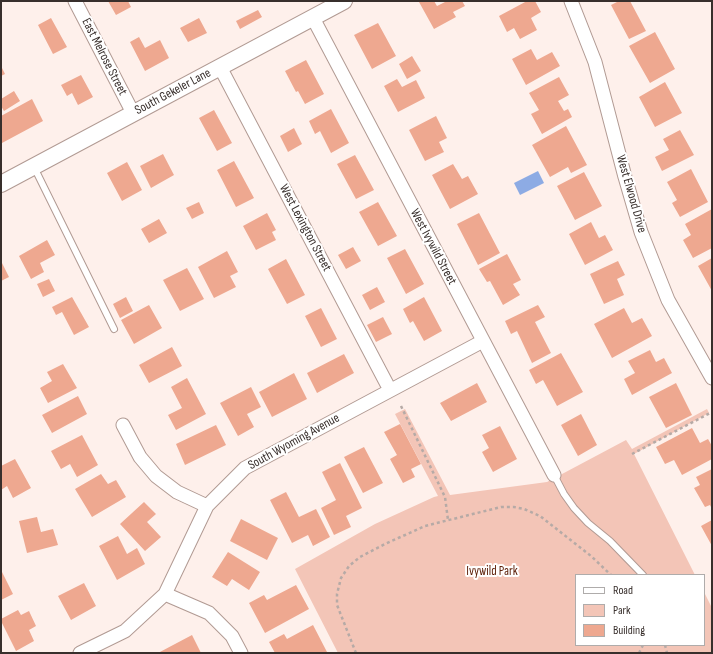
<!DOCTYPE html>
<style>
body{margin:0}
#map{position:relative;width:713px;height:654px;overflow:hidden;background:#fef0eb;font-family:"Sofia Sans Condensed",sans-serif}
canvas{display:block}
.frame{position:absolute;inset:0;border:2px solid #382f2c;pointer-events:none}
.legend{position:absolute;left:575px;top:574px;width:130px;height:72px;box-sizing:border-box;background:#fff;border:1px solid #afacab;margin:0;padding:5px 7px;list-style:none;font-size:12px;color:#382f2c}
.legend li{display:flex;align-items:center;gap:8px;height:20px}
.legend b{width:20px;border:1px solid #afacab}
</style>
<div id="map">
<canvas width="713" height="654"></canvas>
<div class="frame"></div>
<ul class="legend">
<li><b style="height:5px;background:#fff"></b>Road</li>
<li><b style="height:11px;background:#f3c5b7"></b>Park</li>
<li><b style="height:11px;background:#eea890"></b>Building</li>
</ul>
</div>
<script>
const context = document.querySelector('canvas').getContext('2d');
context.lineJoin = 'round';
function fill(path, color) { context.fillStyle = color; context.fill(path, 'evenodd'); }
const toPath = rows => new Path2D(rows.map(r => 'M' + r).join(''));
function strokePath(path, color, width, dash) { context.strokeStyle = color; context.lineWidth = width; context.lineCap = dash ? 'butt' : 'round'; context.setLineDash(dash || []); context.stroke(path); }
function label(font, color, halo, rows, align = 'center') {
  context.font = font + ' "Sofia Sans Condensed",sans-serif'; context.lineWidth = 4; context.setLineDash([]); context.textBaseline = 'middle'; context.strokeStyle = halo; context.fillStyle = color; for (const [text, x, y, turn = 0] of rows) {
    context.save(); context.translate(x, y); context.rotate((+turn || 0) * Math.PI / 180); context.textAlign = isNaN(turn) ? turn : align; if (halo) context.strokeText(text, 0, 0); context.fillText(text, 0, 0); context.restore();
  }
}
fill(toPath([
 [405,409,450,495,547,482,626,440,632,449,707,409,709,413,634,454,695,575,576,575,576,645,704,645,704,592,712,608,712,653,338,653,295,569,375,524,434,497,438,496,395,414]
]), '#f3c5b7');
fill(toPath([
 [538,171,544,183,520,195,514,183]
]), '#8dabe4');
fill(toPath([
 [108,1,128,1,131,7,116,15],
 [421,1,434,1,437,6,447,1,462,1,465,6,453,12,456,17,434,29,419,2],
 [527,1,535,1,541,12,531,18,537,30,520,39,514,28,507,32,499,16],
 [619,1,630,1,646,31,629,39,611,5],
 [258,10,262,17,240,29,236,21],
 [51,18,67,47,53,54,38,25],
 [199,18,207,33,188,42,180,28],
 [378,23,396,56,372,69,354,35],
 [655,32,675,69,650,83,629,46],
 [139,37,145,48,160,40,169,58,145,71,130,42],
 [531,49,537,60,552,52,560,66,526,85,512,59],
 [412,56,421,71,407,79,399,64],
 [306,60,324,94,305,104,298,91,296,92,285,71],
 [1,66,5,74,1,76],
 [81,75,93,97,78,105,72,93,67,96,61,85],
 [559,77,569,95,558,101,564,111,568,109,572,117,542,134,531,114,539,110,529,93],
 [397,79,402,87,416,80,425,98,398,112,384,86],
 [665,82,682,113,655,127,639,97],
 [14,91,20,101,4,111,1,106,1,99],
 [32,99,43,121,2,143,1,140,1,116],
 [331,109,349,143,331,153,320,131,315,134,309,121],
 [214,110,232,143,217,151,199,118],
 [436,116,447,138,439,142,444,152,425,161,409,130],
 [566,126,587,165,571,173,568,167,550,177,532,145],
 [294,128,302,144,288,152,280,136],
 [680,130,694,155,662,171,655,157,669,150,663,139],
 [163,154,174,175,151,188,140,166],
 [355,155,374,190,356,199,337,164],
 [234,161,254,198,236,207,217,170],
 [127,162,142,190,122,201,107,173],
 [453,164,462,179,468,176,478,194,450,209,432,175],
 [691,169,708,202,680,217,672,203,677,200,667,182],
 [584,172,602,206,575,220,557,186],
 [199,202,204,213,192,219,186,208],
 [378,202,397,236,378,246,359,212],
 [712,209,712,248,693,258,683,240,691,235,685,224],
 [267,213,276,230,272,232,276,240,256,250,243,226],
 [479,213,500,253,478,265,457,224],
 [159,219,167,233,149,243,141,229],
 [591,222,599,238,605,235,613,250,585,265,569,234],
 [47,240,55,255,40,263,44,272,31,279,19,256],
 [353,247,361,261,346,269,338,255],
 [405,249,424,284,406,294,387,258],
 [227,251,238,272,230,276,236,287,214,298,198,267],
 [507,254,521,280,513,284,520,295,503,305,490,281,487,282,479,269],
 [712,258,712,291,698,266],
 [286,259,305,295,287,304,268,269],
 [1,261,9,277,1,281],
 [618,261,625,275,617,279,624,295,604,304,590,274],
 [187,268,204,299,180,311,163,280],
 [49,279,55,291,43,297,37,284],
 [377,287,385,302,370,310,362,295],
 [72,297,89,327,74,335,62,312,56,315,52,307],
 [126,297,133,311,120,318,113,304],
 [424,297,442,331,424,341,413,321,410,323,403,309],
 [149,305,162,328,134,344,121,320],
 [538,305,545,317,535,322,551,353,532,363,517,331,511,334,505,321],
 [321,308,337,339,321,347,305,316],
 [624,308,632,323,642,318,652,336,612,358,594,324],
 [383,317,392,334,376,342,367,325],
 [172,347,182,366,149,383,139,365],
 [650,350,656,362,664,358,672,373,632,395,624,379,635,373,628,361],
 [561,353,583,392,557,406,543,380,536,384,529,370],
 [344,354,354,373,317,393,307,373],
 [63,364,77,388,48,403,40,388,52,381,47,372],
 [294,373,307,399,272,417,259,392],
 [187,378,206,414,176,430,168,415,182,408,171,387],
 [477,383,487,402,451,421,440,403],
 [676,383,692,415,666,428,649,397],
 [251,387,261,407,247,414,254,427,238,436,220,403],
 [78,396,87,414,52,433,42,415],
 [581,414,597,445,578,456,561,425],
 [400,424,421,464,411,469,415,477,403,483,390,459,397,455,384,432],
 [216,425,226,445,185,465,176,444],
 [500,426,517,459,493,472,482,452,489,448,482,435],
 [692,428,700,443,708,439,712,446,712,459,682,475,674,460,665,464,656,447],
 [82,435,98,465,77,477,70,464,61,469,51,451],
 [364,447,383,483,363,493,344,457],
 [15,459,31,488,13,498,7,486,1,490,1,466],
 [340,463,362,508,346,516,351,527,334,535,321,508,336,500,322,472],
 [712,469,712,509,710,505,705,507,694,488,700,485,696,477],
 [101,474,108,484,116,480,126,497,92,517,75,489],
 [286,492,299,517,316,509,330,537,313,546,308,535,292,543,270,500],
 [144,502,156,514,147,522,161,537,145,551,120,524],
 [37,517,41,532,53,529,58,545,27,553,19,521],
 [241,519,278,538,267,560,230,541],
 [712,520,712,546,701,526],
 [118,536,127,554,137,548,145,564,117,580,99,546],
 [228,552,260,572,249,590,232,579,227,586,212,577],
 [1,570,13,594,1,600],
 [84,583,96,606,71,620,58,596],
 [296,585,309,609,265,633,249,603,264,595,267,600],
 [18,610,21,615,29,611,36,626,29,630,34,641,16,651,1,621,1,619],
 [313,625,327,652,325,653,275,653,269,642,284,634,287,639],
 [192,635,201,653,158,653]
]), '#eea890');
const service = toPath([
 [34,167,114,329],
 [554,475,564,494,574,508,588,523,610,541,643,575]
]);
const minor = toPath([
 [75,1,133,113],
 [571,1,595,62,625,177,641,232,668,300,712,378],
 [313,18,554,475],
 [220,67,390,390],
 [123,425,140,457,156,476,177,492,207,506],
 [165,594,209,613,232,636,241,653],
 [80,653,125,631,165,594,207,506,245,468,483,341]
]);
const tertiary = toPath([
 [1,184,344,1]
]);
strokePath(service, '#b19a93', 8);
strokePath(minor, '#b19a93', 15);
strokePath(tertiary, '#b19a93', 18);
strokePath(toPath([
 [401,406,445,497,448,520],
 [632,454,712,412],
 [665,645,667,653],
 [356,653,337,605,337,594,341,578,349,566,360,557,385,544,425,526,501,507,514,507,524,509,540,516,591,556,611,575],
 [639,653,643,645]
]), '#b6aaa6', 2.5, [3, 3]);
strokePath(service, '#fff', 6);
strokePath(minor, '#fff', 13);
strokePath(tertiary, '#fff', 16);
label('13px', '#382f2c', '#fff', [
 ["East Melrose Street",104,57,63],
 ["South Gekeler Lane",173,92,-28],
 ["West Elwood Drive",631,194,74],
 ["West Lexington Street",305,228,62],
 ["West Ivywild Street",433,247,62],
 ["South Wyoming Avenue",294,442,-29]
]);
label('13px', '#5b1e07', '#fff', [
 ["Ivywild Park",492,572]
]);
</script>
